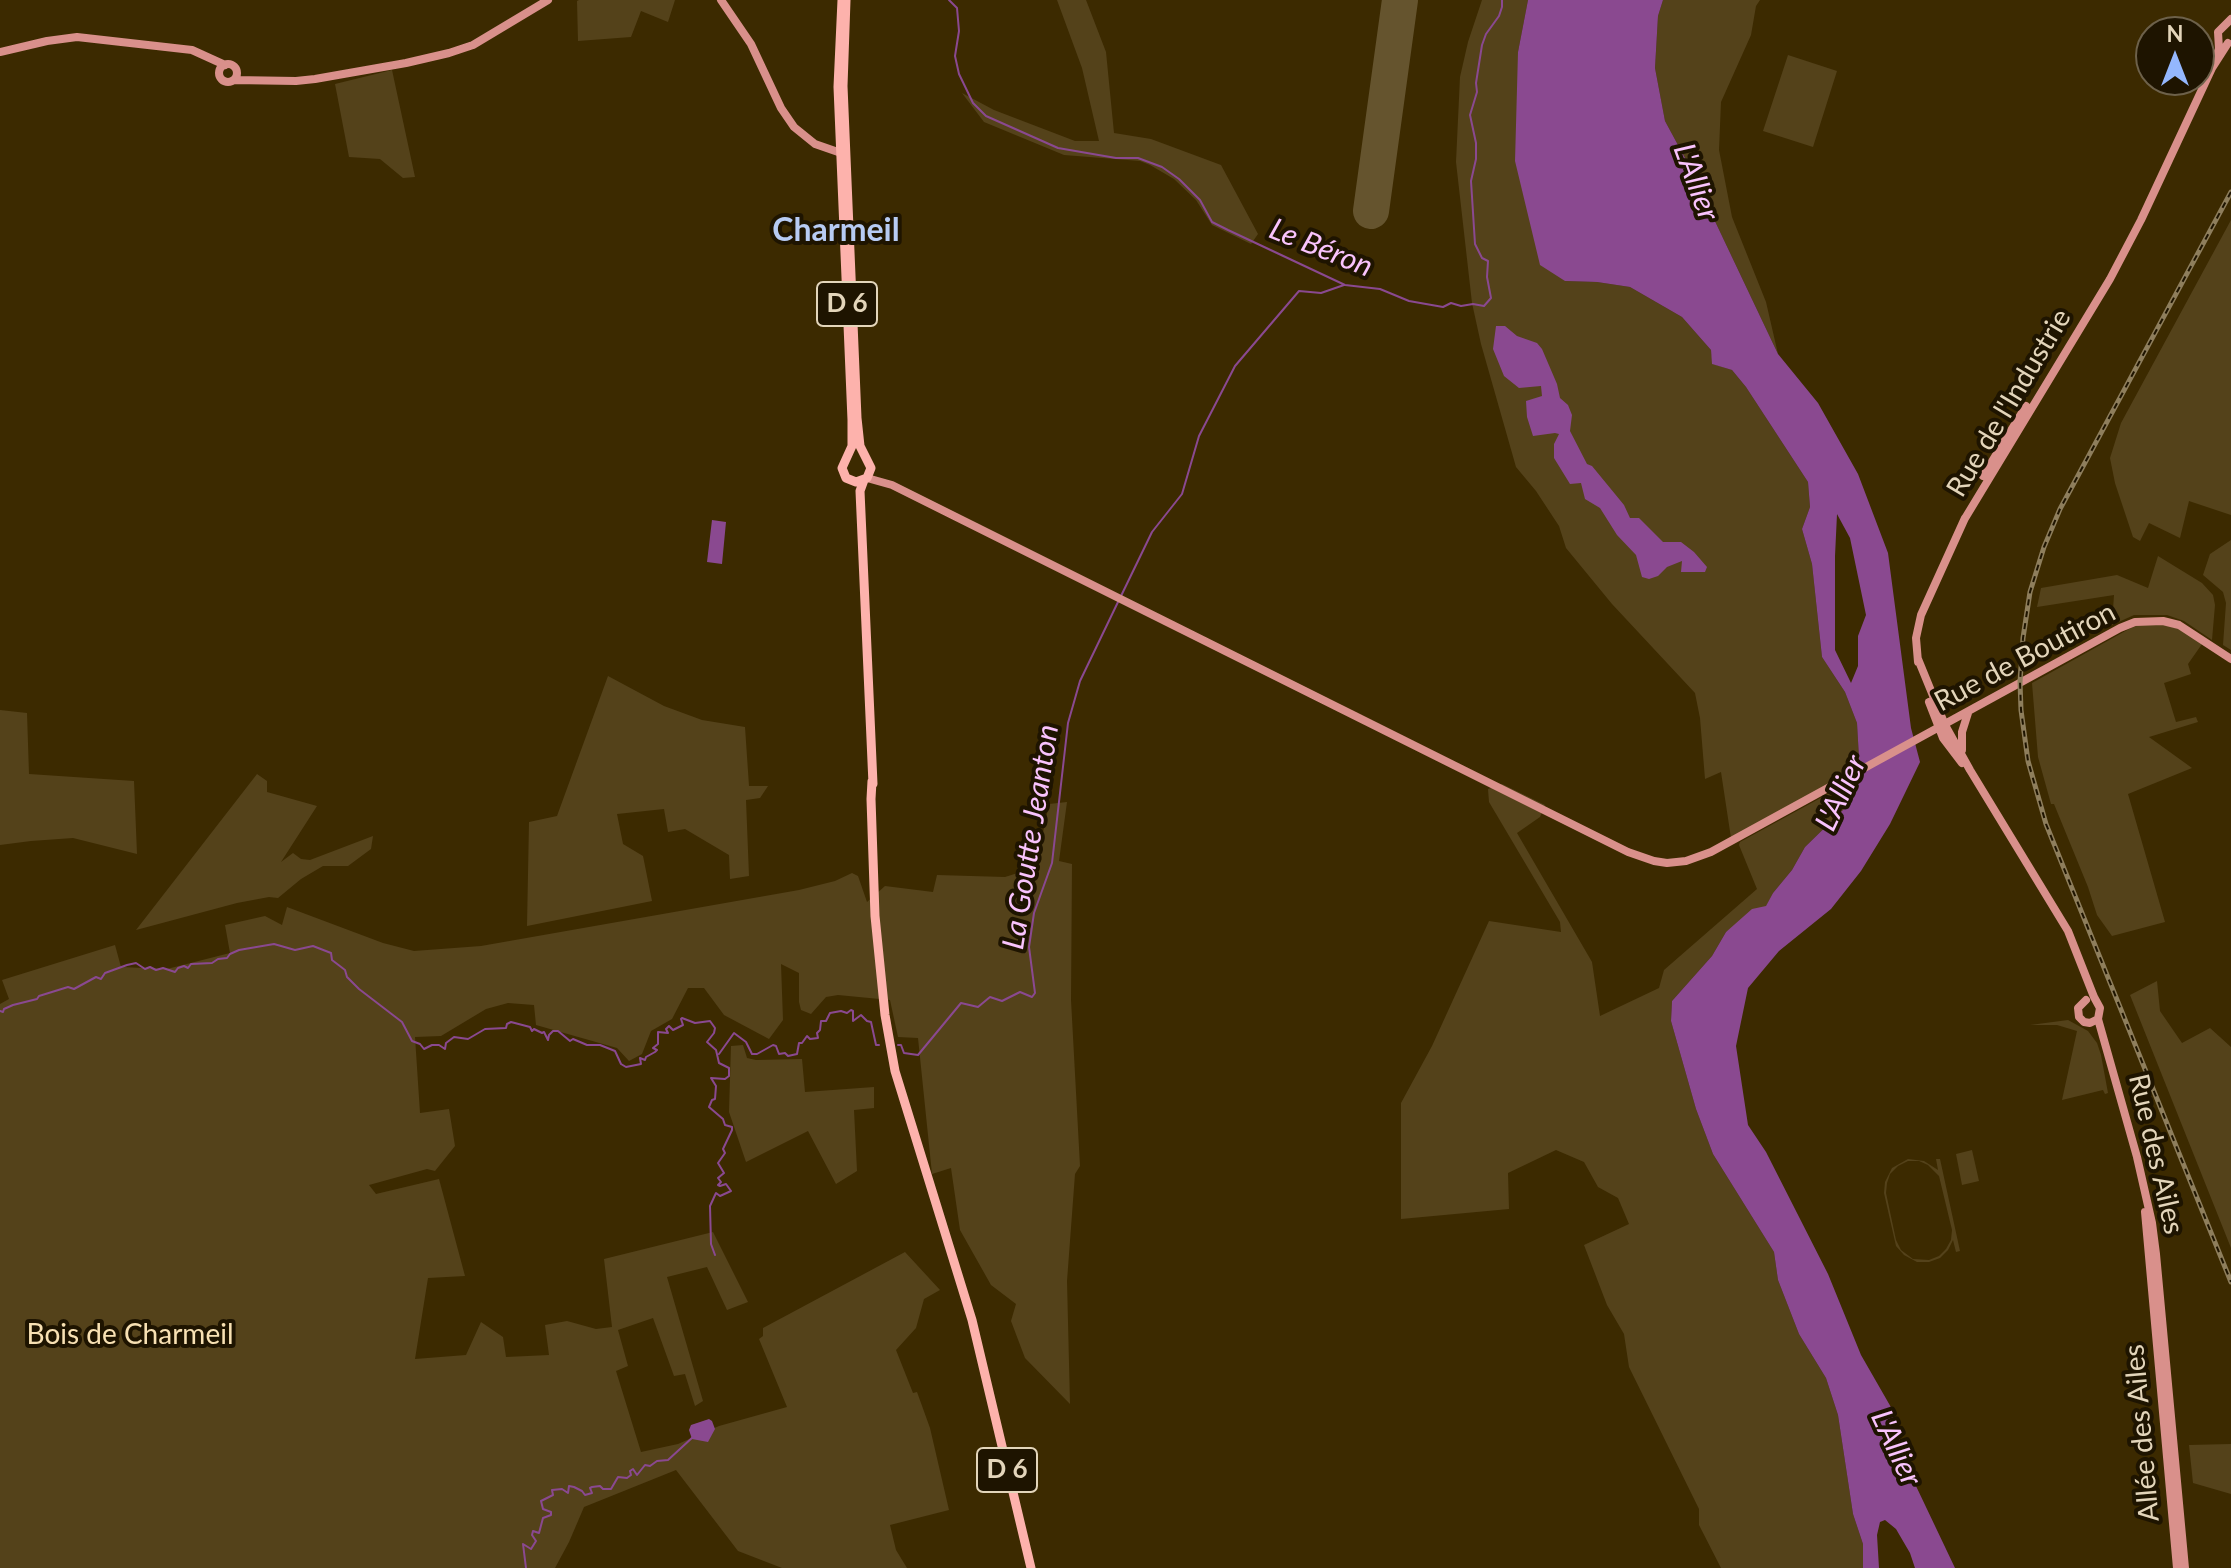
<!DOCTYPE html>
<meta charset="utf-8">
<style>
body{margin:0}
#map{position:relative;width:2231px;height:1568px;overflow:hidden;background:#3c2a00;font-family:Lato,sans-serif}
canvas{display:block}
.north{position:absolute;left:2135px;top:16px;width:80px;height:80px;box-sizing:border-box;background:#1e1400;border:2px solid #6d614a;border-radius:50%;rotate:0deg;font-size:22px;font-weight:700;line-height:32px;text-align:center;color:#e3d5ba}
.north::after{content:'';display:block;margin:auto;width:28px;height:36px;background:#94b7fd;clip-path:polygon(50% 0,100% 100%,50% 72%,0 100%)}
</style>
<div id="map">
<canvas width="2231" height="1568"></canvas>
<div class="north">N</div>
</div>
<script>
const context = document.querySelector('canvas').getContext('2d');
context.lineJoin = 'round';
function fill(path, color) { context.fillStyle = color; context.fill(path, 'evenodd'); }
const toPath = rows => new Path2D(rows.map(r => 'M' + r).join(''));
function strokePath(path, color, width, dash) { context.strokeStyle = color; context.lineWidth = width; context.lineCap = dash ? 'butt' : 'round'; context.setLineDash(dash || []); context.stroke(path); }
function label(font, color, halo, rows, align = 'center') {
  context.font = font + ' Lato,sans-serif'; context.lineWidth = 8; context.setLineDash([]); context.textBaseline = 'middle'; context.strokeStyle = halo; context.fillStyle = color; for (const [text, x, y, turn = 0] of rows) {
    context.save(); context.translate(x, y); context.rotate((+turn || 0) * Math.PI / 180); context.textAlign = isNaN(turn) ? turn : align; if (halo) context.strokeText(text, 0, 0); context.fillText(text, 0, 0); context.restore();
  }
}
fill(toPath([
 [579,0,675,0,668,22,641,11,631,37,578,41,577,1],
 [1057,0,1086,0,1106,52,1114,133,1151,139,1221,165,1258,234,1251,244,1212,225,1196,200,1174,179,1150,165,1140,161,1064,155,984,122,962,93,994,110,1075,141,1099,141,1082,68],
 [1482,0,1528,0,1518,52,1565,281,1597,282,1630,287,1682,317,1711,350,1713,364,1732,370,1746,387,1808,482,1810,507,1802,529,1812,564,1822,657,1845,692,1857,723,1859,758,1856,770,1731,838,1721,772,1705,779,1700,718,1695,693,1612,604,1566,548,1559,526,1536,491,1516,467,1481,344,1472,303,1456,162,1460,77,1468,42],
 [1663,0,1760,0,1756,6,1751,35,1721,102,1719,150,1732,217,1766,302,1778,354,1685,158,1665,121,1655,68,1658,16],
 [1788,55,1837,71,1813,147,1763,131],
 [392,70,415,177,403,178,380,159,349,157,335,84],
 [2231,220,2231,515,2189,501,2180,538,2149,523,2140,541,2133,537,2115,483,2110,458,2121,423],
 [2231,540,2231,650,2223,645,2226,603,2223,592,2203,575,2210,554],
 [2158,556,2202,583,2213,595,2215,605,2212,640,2184,621,2167,615,2134,615,2112,625,2114,595,2037,607,2041,588,2117,575,2148,588],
 [2155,622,2182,630,2202,644,2188,664,2191,674,2164,683,2176,722,2196,717,2198,722,2149,737,2192,768,2128,794,2165,922,2112,936,2097,915,2088,887,2054,804,2051,804,2038,757,2032,683,2129,629,2141,624],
 [608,676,664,706,702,720,745,727,749,786,768,786,760,798,746,800,749,876,730,879,729,855,685,829,668,832,664,809,617,814,623,844,643,856,652,901,527,926,529,822,557,816],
 [0,710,27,713,29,774,134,781,137,854,73,838,31,841,0,845],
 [257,774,267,781,267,792,317,806,281,862,293,853,301,859,310,860,373,836,371,849,348,866,323,866,301,879,278,898,269,897,237,903,136,930],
 [1859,777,1855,790,1845,808,1805,847,1792,870,1773,893,1766,907,1726,932,1712,956,1672,1001,1671,1021,1696,1109,1713,1154,1774,1252,1778,1280,1799,1334,1826,1378,1838,1415,1853,1514,1863,1544,1863,1568,1721,1568,1699,1525,1699,1509,1629,1367,1624,1334,1607,1305,1584,1245,1629,1224,1618,1198,1598,1187,1584,1162,1556,1150,1508,1173,1509,1209,1401,1219,1401,1103,1432,1046,1489,921,1561,932,1560,922,1489,802,1488,789,1502,784,1545,805,1540,817,1517,833,1592,962,1600,1016,1659,988,1664,970,1757,889,1739,845,1740,842],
 [1067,802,1059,861,1072,864,1071,1000,1080,1166,1075,1174,1067,1281,1070,1404,1025,1358,1011,1321,1016,1304,991,1285,960,1230,951,1168,932,1174,918,1038,898,1037,890,1000,838,995,826,997,811,1014,801,1010,799,1002,799,973,781,964,783,1020,769,1039,724,1015,704,988,688,988,672,1019,651,1031,642,1054,629,1061,617,1048,536,1025,534,1005,508,1003,486,1009,441,1036,415,1037,420,1113,449,1109,455,1146,435,1171,427,1169,369,1185,376,1194,439,1179,465,1276,428,1278,415,1359,466,1355,481,1322,503,1337,506,1357,549,1355,545,1325,567,1321,596,1329,612,1327,604,1259,713,1232,748,1302,727,1310,707,1267,667,1277,703,1401,695,1406,685,1374,674,1376,653,1318,618,1330,628,1366,616,1371,641,1452,678,1444,719,1426,787,1407,759,1339,763,1336,763,1328,905,1252,940,1290,924,1299,916,1328,896,1350,913,1393,917,1392,930,1428,949,1510,890,1525,896,1550,907,1568,782,1568,738,1551,676,1470,584,1507,569,1542,555,1568,0,1568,0,1004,9,999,2,980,115,945,121,967,167,969,230,953,225,925,265,916,282,925,287,907,383,943,414,951,481,946,799,890,835,881,852,873,858,876,867,902,885,886,933,892,937,875,1005,877,1024,871,1037,861,1049,804],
 [2157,981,2160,1011,2182,1043,2210,1028,2231,1047,2231,1248,2130,995],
 [2068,1020,2088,1031,2097,1043,2101,1055,2108,1093,2105,1094,2103,1090,2062,1100,2077,1031,2057,1025,2030,1025],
 [743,1045,747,1058,756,1060,802,1059,805,1092,874,1087,874,1108,854,1110,857,1171,836,1184,808,1131,746,1162,729,1112,731,1046],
 [1972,1150,1979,1181,1962,1185,1956,1154],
 [1908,1159,1924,1161,1938,1170,1936,1159,1940,1159,1960,1251,1956,1252,1953,1240,1948,1250,1940,1258,1929,1262,1917,1262,1904,1255,1896,1246,1884,1193,1885,1182,1892,1168],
 [1908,1161,1919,1161,1928,1165,1939,1176,1952,1230,1951,1240,1946,1249,1939,1256,1929,1260,1913,1259,1901,1250,1896,1240,1886,1193,1887,1183,1890,1174,1898,1166],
 [2231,1444,2231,1494,2193,1483,2189,1445]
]), '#54421a');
fill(toPath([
 [1528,0,1663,0,1658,16,1655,68,1665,121,1685,158,1778,354,1818,403,1858,474,1888,553,1911,728,1920,762,1890,824,1861,871,1831,909,1779,951,1748,988,1736,1046,1748,1125,1766,1152,1828,1274,1861,1355,1892,1409,1906,1465,1955,1568,1915,1568,1910,1553,1896,1529,1885,1520,1880,1522,1877,1535,1879,1568,1863,1568,1863,1544,1853,1514,1838,1415,1826,1378,1799,1334,1778,1280,1774,1252,1713,1154,1696,1109,1671,1021,1672,1001,1712,956,1726,932,1752,909,1766,906,1773,893,1792,870,1805,847,1845,808,1855,790,1859,777,1856,770,1859,758,1857,723,1845,692,1822,657,1812,564,1802,529,1810,507,1808,482,1746,387,1732,370,1712,364,1711,350,1682,317,1630,287,1597,282,1565,281,1540,265,1515,161,1518,52],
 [1837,514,1850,538,1866,615,1858,636,1858,666,1851,683,1835,650,1835,556],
 [1496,326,1505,326,1517,336,1537,343,1542,349,1557,384,1560,398,1568,405,1572,415,1570,431,1587,464,1592,466,1615,494,1624,505,1630,518,1639,518,1663,542,1681,542,1694,552,1707,567,1705,572,1681,572,1682,561,1667,567,1658,576,1649,579,1642,577,1636,555,1617,535,1600,508,1585,499,1581,483,1570,484,1554,458,1554,444,1559,434,1555,433,1533,436,1527,417,1526,401,1542,396,1541,386,1519,388,1504,376,1493,349],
 [712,520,726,522,722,564,707,562],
 [709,1419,712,1421,715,1429,708,1442,692,1439,689,1430,691,1425]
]), '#8a4990');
strokePath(toPath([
 [949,0,957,8,959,31,955,56,959,74,973,103,986,116,1058,148,1116,158,1138,158,1162,167,1179,179,1200,200,1212,222,1228,230,1345,285,1380,289,1409,301,1443,307,1451,303,1461,306,1473,304,1484,306,1491,298,1487,277,1488,261,1482,258,1475,244,1471,181,1476,159,1476,143,1470,115,1477,92,1476,83,1482,45,1486,34,1499,16,1502,7,1502,0],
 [1121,596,1152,532,1182,494,1199,436,1235,366,1299,291,1321,293,1344,285],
 [0,1011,3,1012,4,1009,13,1005,37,999,39,996,68,987,74,989,96,977,101,979,105,973,127,965,136,963,145,969,150,967,156,970,163,968,175,972,178,968,184,966,188,968,191,964,212,963,218,959,227,958,230,954,239,950,274,944,295,950,313,946,331,953,332,960,345,970,347,977,359,989,402,1022,412,1041,420,1044,424,1049,432,1045,439,1045,445,1049,446,1043,454,1037,468,1039,485,1029,506,1028,507,1024,511,1022,530,1027,532,1031,534,1029,542,1033,544,1032,548,1040,549,1035,553,1031,558,1031,570,1041,573,1039,587,1045,600,1045,615,1051,621,1064,626,1067,641,1064,640,1058,645,1060,646,1057,655,1052,657,1050,653,1048,658,1044,658,1032,668,1033,666,1029,669,1026,673,1030,683,1025,681,1019,682,1018,695,1023,710,1021,715,1028,714,1033,707,1042,716,1050,719,1063,729,1068,729,1076,725,1079,711,1078,716,1086,715,1099,712,1100,709,1107,723,1119,725,1125,732,1127,732,1130,723,1149,725,1153,718,1163,724,1173,718,1178,721,1182,718,1185,720,1186,726,1184,731,1191,720,1196,716,1193,710,1206,711,1244,715,1255],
 [898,1045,901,1045,904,1053,918,1055,961,1003,978,1007,990,997,1002,1001,1020,992,1032,997,1035,993,1029,947,1034,913,1052,863,1068,723,1080,681,1118,602],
 [719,1054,734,1033,746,1042,752,1054,757,1054,773,1045,776,1046,779,1054,785,1053,788,1056,797,1054,799,1043,802,1043,807,1036,810,1039,818,1038,817,1033,820,1030,821,1021,826,1021,830,1013,841,1011,847,1013,851,1010,853,1011,853,1021,861,1015,867,1021,871,1022,876,1045,879,1045],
 [526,1568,523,1544,531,1549,536,1541,532,1535,533,1531,539,1533,543,1518,551,1515,551,1512,543,1509,541,1501,553,1495,552,1490,562,1489,568,1493,569,1486,574,1487,582,1491,585,1495,592,1493,590,1488,592,1487,600,1486,603,1489,611,1489,618,1477,627,1478,631,1475,630,1471,633,1469,637,1475,645,1465,650,1466,657,1461,668,1460,693,1437]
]), '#8a4990', 2);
strokePath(toPath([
 [1371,211,1400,0]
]), '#65542e', 36);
strokePath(toPath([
 [721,0,751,44,781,108,794,127,815,144,841,153,846,152],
 [0,52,47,41,77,37,192,50,225,65],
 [2216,56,2219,49,2218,32,2231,19],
 '219 73a9 9 0 1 1 18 0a9 9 0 1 1-18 0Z',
 [234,80,296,81,315,79,406,63,449,53,473,45,548,0],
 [1983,476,2026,406],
 [867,478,892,485,1628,852,1654,861,1667,863,1686,861,1711,852,2120,628,2135,622,2163,621,2179,625,2231,659],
 [1964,520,2110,279,2141,220,2212,68,2228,43],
 [1918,659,1945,725,1970,770,2068,931,2094,997,2100,1008,2098,1019,2137,1157,2152,1223,2156,1254,2185,1568],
 [1918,662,1916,638,1921,615,1965,518],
 [1929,702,1943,738,1962,763],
 [1962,750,1962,732,1968,713],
 [2086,1000,2078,1008,2079,1017,2084,1022,2090,1023,2098,1019],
 [2145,1212,2177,1568]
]), '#d9908b', 8);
strokePath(toPath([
 [842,0,838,87,852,420,852,446,842,468,846,478,856,482,867,478,871,468,860,446,857,418,843,86,846,0],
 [864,480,860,491,873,784],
 [872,781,871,799,875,916,885,1015,895,1071,972,1320,1031,1568]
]), '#fdb2ac', 9);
const rail = toPath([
 [2231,192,2060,509,2044,547,2030,592,2023,638,2020,682,2021,710,2028,761,2046,824,2231,1282]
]);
strokePath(rail, '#8e7e5c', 5);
strokePath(rail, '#1e1400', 2, [6]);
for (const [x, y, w] of [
 [847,304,60],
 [1007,1470,60]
]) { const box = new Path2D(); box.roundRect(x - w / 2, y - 22, w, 44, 6); context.fillStyle = '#1e1400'; context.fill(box); strokePath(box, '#e3d5ba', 2); }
label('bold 26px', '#e3d5ba', null, [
 ["D 6",847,304],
 ["D 6",1007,1470]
]);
label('28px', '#e3d5ba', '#1e1400', [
 ["Rue de l'Industrie",2009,403,-59],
 ["Rue de Boutiron",2025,657,-28],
 ["Rue des Ailes",2156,1154,77],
 ["Allée des Ailes",2142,1433,-95]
]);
label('28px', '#f8e1b3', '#1e1400', [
 ["Bois de Charmeil",130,1335]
]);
label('italic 30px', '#f9c3fd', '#1e1400', [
 ["L'Allier",1696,182,70],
 ["Le Béron",1321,248,22],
 ["L'Allier",1841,793,-65],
 ["La Goutte Jeanton",1031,837,-81],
 ["L'Allier",1896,1448,65]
]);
label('bold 32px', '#b7cbf3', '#1e1400', [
 ["Charmeil",836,231]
]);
</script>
